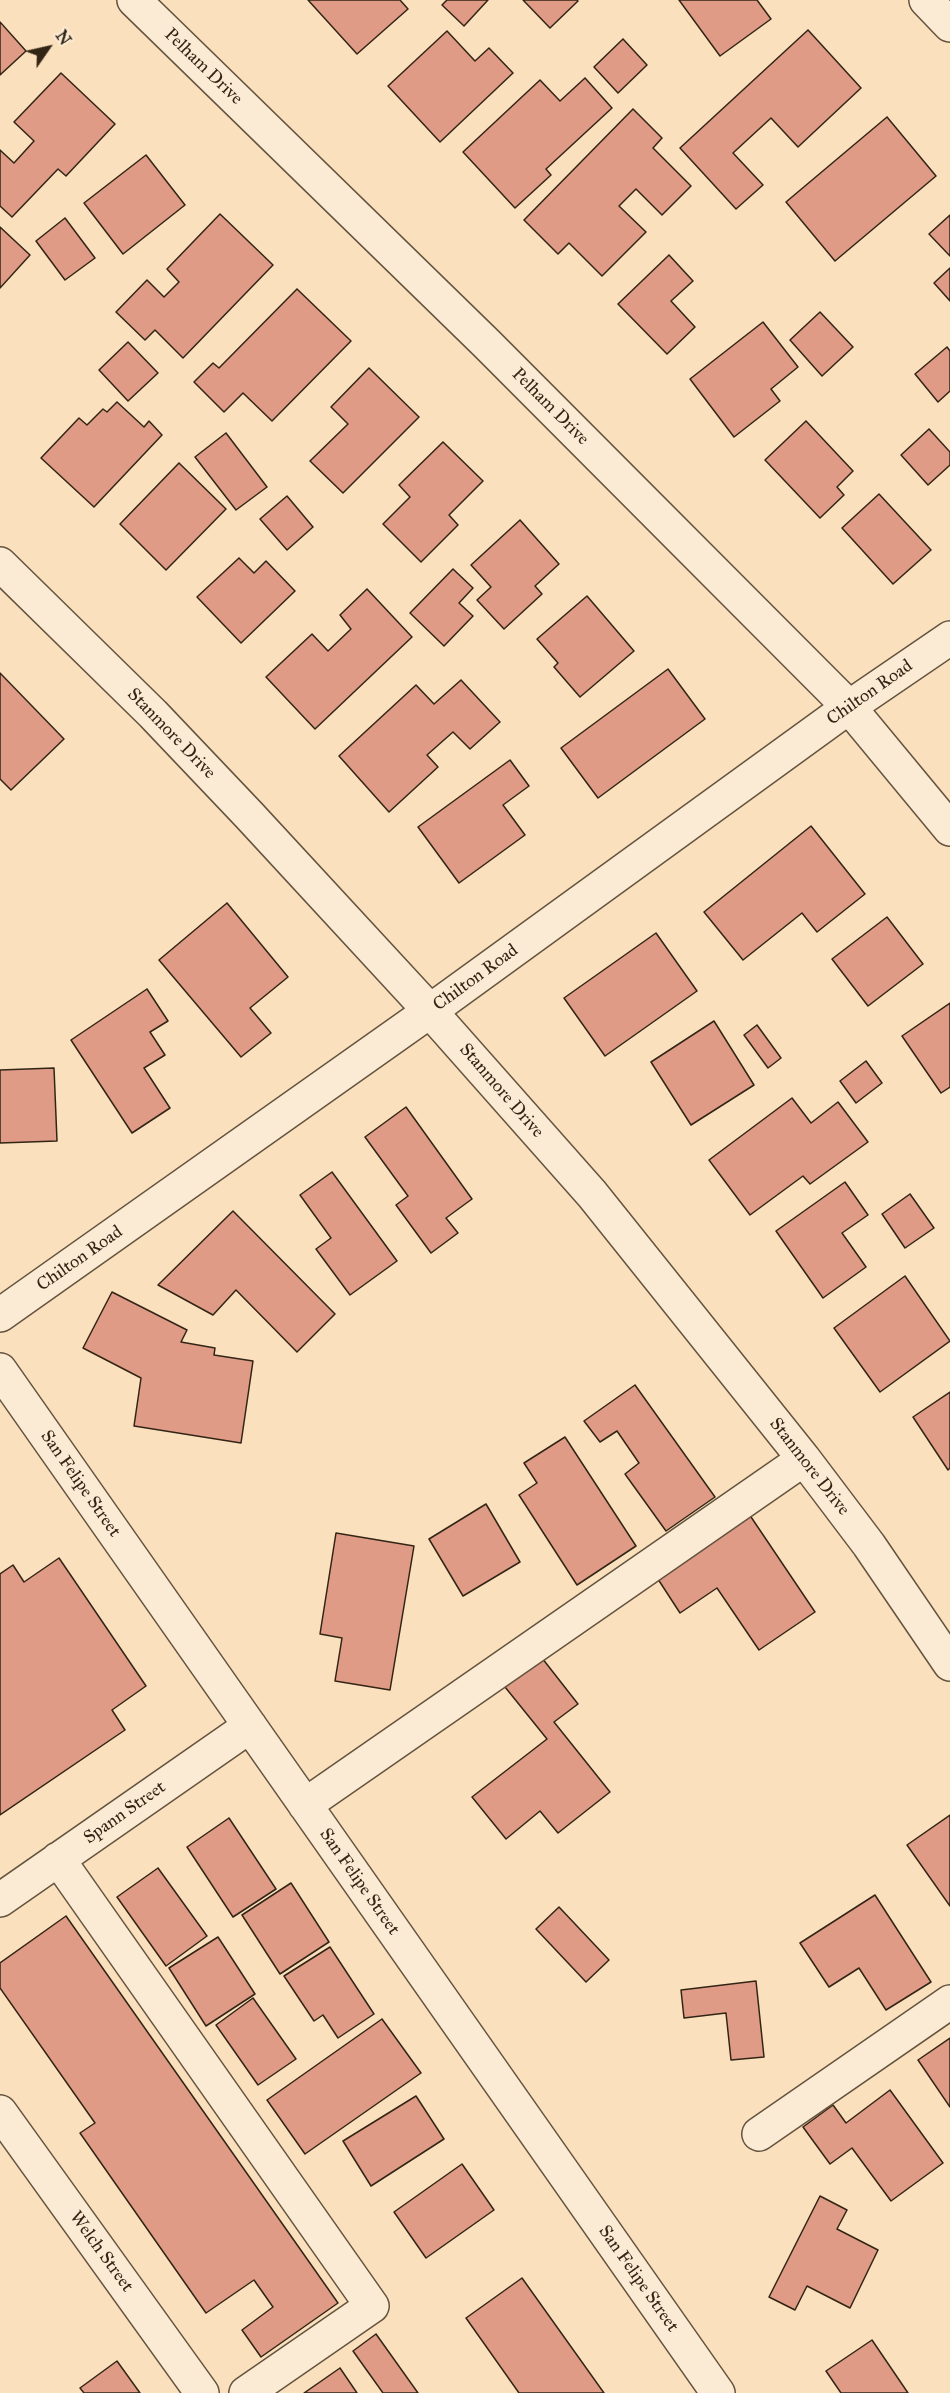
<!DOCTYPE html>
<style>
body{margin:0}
#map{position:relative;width:950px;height:2393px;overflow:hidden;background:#fbe0bd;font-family:"IM FELL Great Primer",serif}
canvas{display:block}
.north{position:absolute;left:18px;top:18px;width:60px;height:60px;-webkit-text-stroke:4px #fcebd4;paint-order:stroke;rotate:56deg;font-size:16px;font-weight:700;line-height:24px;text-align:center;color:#322515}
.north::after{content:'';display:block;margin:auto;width:21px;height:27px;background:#322515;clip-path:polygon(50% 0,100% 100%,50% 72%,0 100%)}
</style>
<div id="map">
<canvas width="950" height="2393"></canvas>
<div class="north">N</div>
</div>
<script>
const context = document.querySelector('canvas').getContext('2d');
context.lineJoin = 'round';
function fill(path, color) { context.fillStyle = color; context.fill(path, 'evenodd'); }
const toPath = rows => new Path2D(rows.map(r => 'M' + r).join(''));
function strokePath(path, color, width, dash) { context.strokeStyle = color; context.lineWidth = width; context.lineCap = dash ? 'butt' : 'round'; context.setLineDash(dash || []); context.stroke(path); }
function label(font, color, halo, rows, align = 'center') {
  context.font = font + ' "IM FELL Great Primer",serif'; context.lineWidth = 4.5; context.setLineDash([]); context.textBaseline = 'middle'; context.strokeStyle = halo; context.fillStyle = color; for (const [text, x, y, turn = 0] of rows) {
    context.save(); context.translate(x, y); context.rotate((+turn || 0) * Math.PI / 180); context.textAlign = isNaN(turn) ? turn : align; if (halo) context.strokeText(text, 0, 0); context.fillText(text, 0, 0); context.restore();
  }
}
const building = toPath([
 [308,0,400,0,408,9,357,54,308,0],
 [447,0,488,0,464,26,442,5,447,0],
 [523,0,577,0,578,1,550,28,523,0],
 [679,0,757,0,771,19,720,56,679,0],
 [0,22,26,51,0,75,0,22],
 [808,30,861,88,798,147,771,118,733,153,763,185,736,209,680,148,808,30],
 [447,31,475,61,489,48,513,73,440,142,388,86,447,31],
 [623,39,647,65,618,93,594,67,623,39],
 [61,73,115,124,66,176,58,169,12,217,0,206,0,150,14,163,34,141,14,122,61,73],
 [585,78,612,108,546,169,551,175,515,208,463,152,540,80,560,101,585,78],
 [633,109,662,138,653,148,691,186,662,215,636,189,619,206,646,232,602,276,569,243,558,254,524,220,633,109],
 [887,117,936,176,835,261,786,202,887,117],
 [146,155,185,205,123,254,84,203,146,155],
 [220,214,273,265,183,358,155,330,145,340,116,312,147,280,164,297,179,282,167,269,220,214],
 [950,215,950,256,929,234,950,215],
 [65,218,95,258,65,280,36,241,65,218],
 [0,227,30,255,0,288,0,227],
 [669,255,693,281,671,301,695,327,667,354,618,304,669,255],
 [950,268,950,301,934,283,950,268],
 [297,289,351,341,272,421,243,393,224,412,194,382,213,363,219,368,297,289],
 [820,312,853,347,822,376,790,340,820,312],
 [763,322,798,367,771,389,780,401,734,437,690,379,763,322],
 [128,342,158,373,128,401,99,370,128,342],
 [947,347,950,351,950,391,938,402,915,374,947,347],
 [369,368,419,417,343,493,310,461,348,424,331,407,369,368],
 [117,402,144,427,149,421,162,435,94,507,41,458,79,418,87,425,103,409,107,412,117,402],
 [806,421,853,471,837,487,844,495,820,518,765,460,806,421],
 [929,429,950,452,950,465,928,485,901,455,929,429],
 [226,433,267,487,236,510,195,457,226,433],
 [443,442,483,481,449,515,458,525,421,562,383,524,410,497,399,485,443,442],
 [179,463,226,509,166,570,120,524,179,463],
 [879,494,931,550,893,584,842,528,879,494],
 [287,496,313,527,287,550,260,519,287,496],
 [520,520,559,564,535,586,542,594,504,629,477,600,491,587,471,565,520,520],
 [239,558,254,573,266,561,295,591,241,643,197,597,239,558],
 [453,569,473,588,459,603,473,616,444,646,410,613,453,569],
 [367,589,412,637,315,729,266,677,312,634,328,651,351,629,340,615,367,589],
 [587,596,634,651,580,697,554,667,558,663,537,639,587,596],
 [668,669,705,719,598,798,561,748,668,669],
 [0,673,64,739,11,790,0,779,0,673],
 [461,680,500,722,470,749,453,732,427,755,438,767,389,812,339,756,416,685,434,704,461,680],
 [510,760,529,786,503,805,525,835,459,883,418,827,510,760],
 [811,826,865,894,817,932,802,913,743,960,704,912,811,826],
 [227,903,288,977,250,1008,271,1033,241,1057,159,960,227,903],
 [887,917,923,964,868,1006,832,959,887,917],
 [656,933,697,991,605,1056,564,998,656,933],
 [147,989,168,1021,150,1032,165,1055,144,1068,170,1108,132,1133,71,1040,147,989],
 [950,1003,950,1087,941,1093,902,1036,950,1003],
 [714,1021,754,1085,691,1125,651,1062,714,1021],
 [757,1025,781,1058,768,1068,744,1035,757,1025],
 [866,1061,882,1083,856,1103,840,1081,866,1061],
 [54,1068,57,1141,0,1143,0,1070,54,1068],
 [792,1098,811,1123,838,1102,868,1142,810,1184,803,1176,750,1215,709,1160,792,1098],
 [406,1107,472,1199,446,1218,458,1233,431,1253,396,1205,408,1196,365,1137,406,1107],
 [332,1172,397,1261,350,1295,316,1249,331,1238,300,1195,332,1172],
 [845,1182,868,1215,842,1233,866,1267,823,1298,776,1231,845,1182],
 [910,1194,934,1228,905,1248,882,1214,910,1194],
 [233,1211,335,1314,297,1352,236,1290,213,1315,158,1285,233,1211],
 [905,1276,950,1341,880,1392,834,1328,905,1276],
 [112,1292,187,1330,181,1342,215,1348,214,1355,253,1361,241,1443,134,1426,141,1378,83,1348,112,1292],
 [635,1385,715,1497,666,1531,625,1474,639,1463,617,1431,600,1442,584,1421,635,1385],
 [950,1392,950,1468,948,1470,913,1417,950,1392],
 [565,1437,636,1546,577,1585,519,1495,537,1483,524,1463,565,1437],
 [486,1504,520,1562,463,1596,429,1539,486,1504],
 [747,1511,815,1612,759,1650,717,1588,680,1613,654,1573,747,1511],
 [336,1533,414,1546,390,1690,335,1681,342,1638,320,1634,336,1533],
 [59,1558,146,1686,112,1710,125,1730,0,1815,0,1574,13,1565,24,1582,59,1558],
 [542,1658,578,1704,554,1722,610,1792,558,1833,540,1811,506,1839,472,1797,547,1739,505,1687,542,1658],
 [950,1815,950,1906,907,1845,950,1815],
 [229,1818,276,1889,233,1917,187,1847,229,1818],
 [158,1868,207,1936,166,1966,117,1897,158,1868],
 [291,1883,329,1942,280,1974,242,1915,291,1883],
 [875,1895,931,1982,886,2010,859,1968,829,1987,800,1943,875,1895],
 [559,1907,609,1960,586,1982,536,1929,559,1907],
 [66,1916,338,2303,261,2357,242,2330,273,2307,254,2280,206,2313,80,2133,95,2123,0,1988,0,1963,66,1916],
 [218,1937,255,1994,206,2026,169,1968,218,1937],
 [330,1947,374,2014,338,2038,323,2015,314,2021,284,1976,330,1947],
 [756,1981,764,2057,731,2060,726,2013,684,2018,681,1990,756,1981],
 [253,1998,296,2059,258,2085,216,2025,253,1998],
 [382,2019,421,2073,305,2154,267,2100,382,2019],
 [950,2038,950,2107,918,2060,950,2038],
 [890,2090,943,2163,891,2201,852,2148,830,2164,803,2127,833,2105,846,2123,890,2090],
 [416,2096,444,2139,371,2186,343,2141,416,2096],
 [462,2164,494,2210,426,2258,394,2212,462,2164],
 [820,2196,847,2210,837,2229,878,2250,850,2308,807,2286,795,2310,769,2297,820,2196],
 [522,2278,604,2393,519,2393,466,2318,522,2278],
 [376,2334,418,2393,383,2393,353,2351,376,2334],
 [872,2340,908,2393,841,2393,826,2371,872,2340],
 [117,2361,140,2393,84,2393,80,2388,117,2361],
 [340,2368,357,2393,304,2393,340,2368]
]);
fill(building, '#df9b85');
strokePath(building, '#322515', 1.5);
const minor = toPath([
 [134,0,486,343,849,707,950,829],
 [926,0,950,25],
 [0,564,153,714,249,815,430,1011,592,1194,804,1459,869,1545,950,1664],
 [0,1315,430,1011,849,707,950,638],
 [0,1370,718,2393],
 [305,1805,804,1459],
 [58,1859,372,2306,246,2393],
 [0,1900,250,1726],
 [0,2112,202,2393],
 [759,2134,950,2002]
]);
strokePath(minor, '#64543f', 36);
strokePath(minor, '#fcebd4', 33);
label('18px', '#322515', '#fcebd4', [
 ["Pelham Drive",203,67,44],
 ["Pelham Drive",550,407,45],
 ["Chilton Road",870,693,-35],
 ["Stanmore Drive",171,734,46],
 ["Chilton Road",476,978,-36],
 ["Stanmore Drive",501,1091,49],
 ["Chilton Road",80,1259,-35],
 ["Stanmore Drive",809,1467,52],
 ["San Felipe Street",80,1484,55],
 ["Spann Street",125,1813,-35],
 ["San Felipe Street",359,1882,55],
 ["Welch Street",101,2252,54],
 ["San Felipe Street",638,2279,55]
]);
</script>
